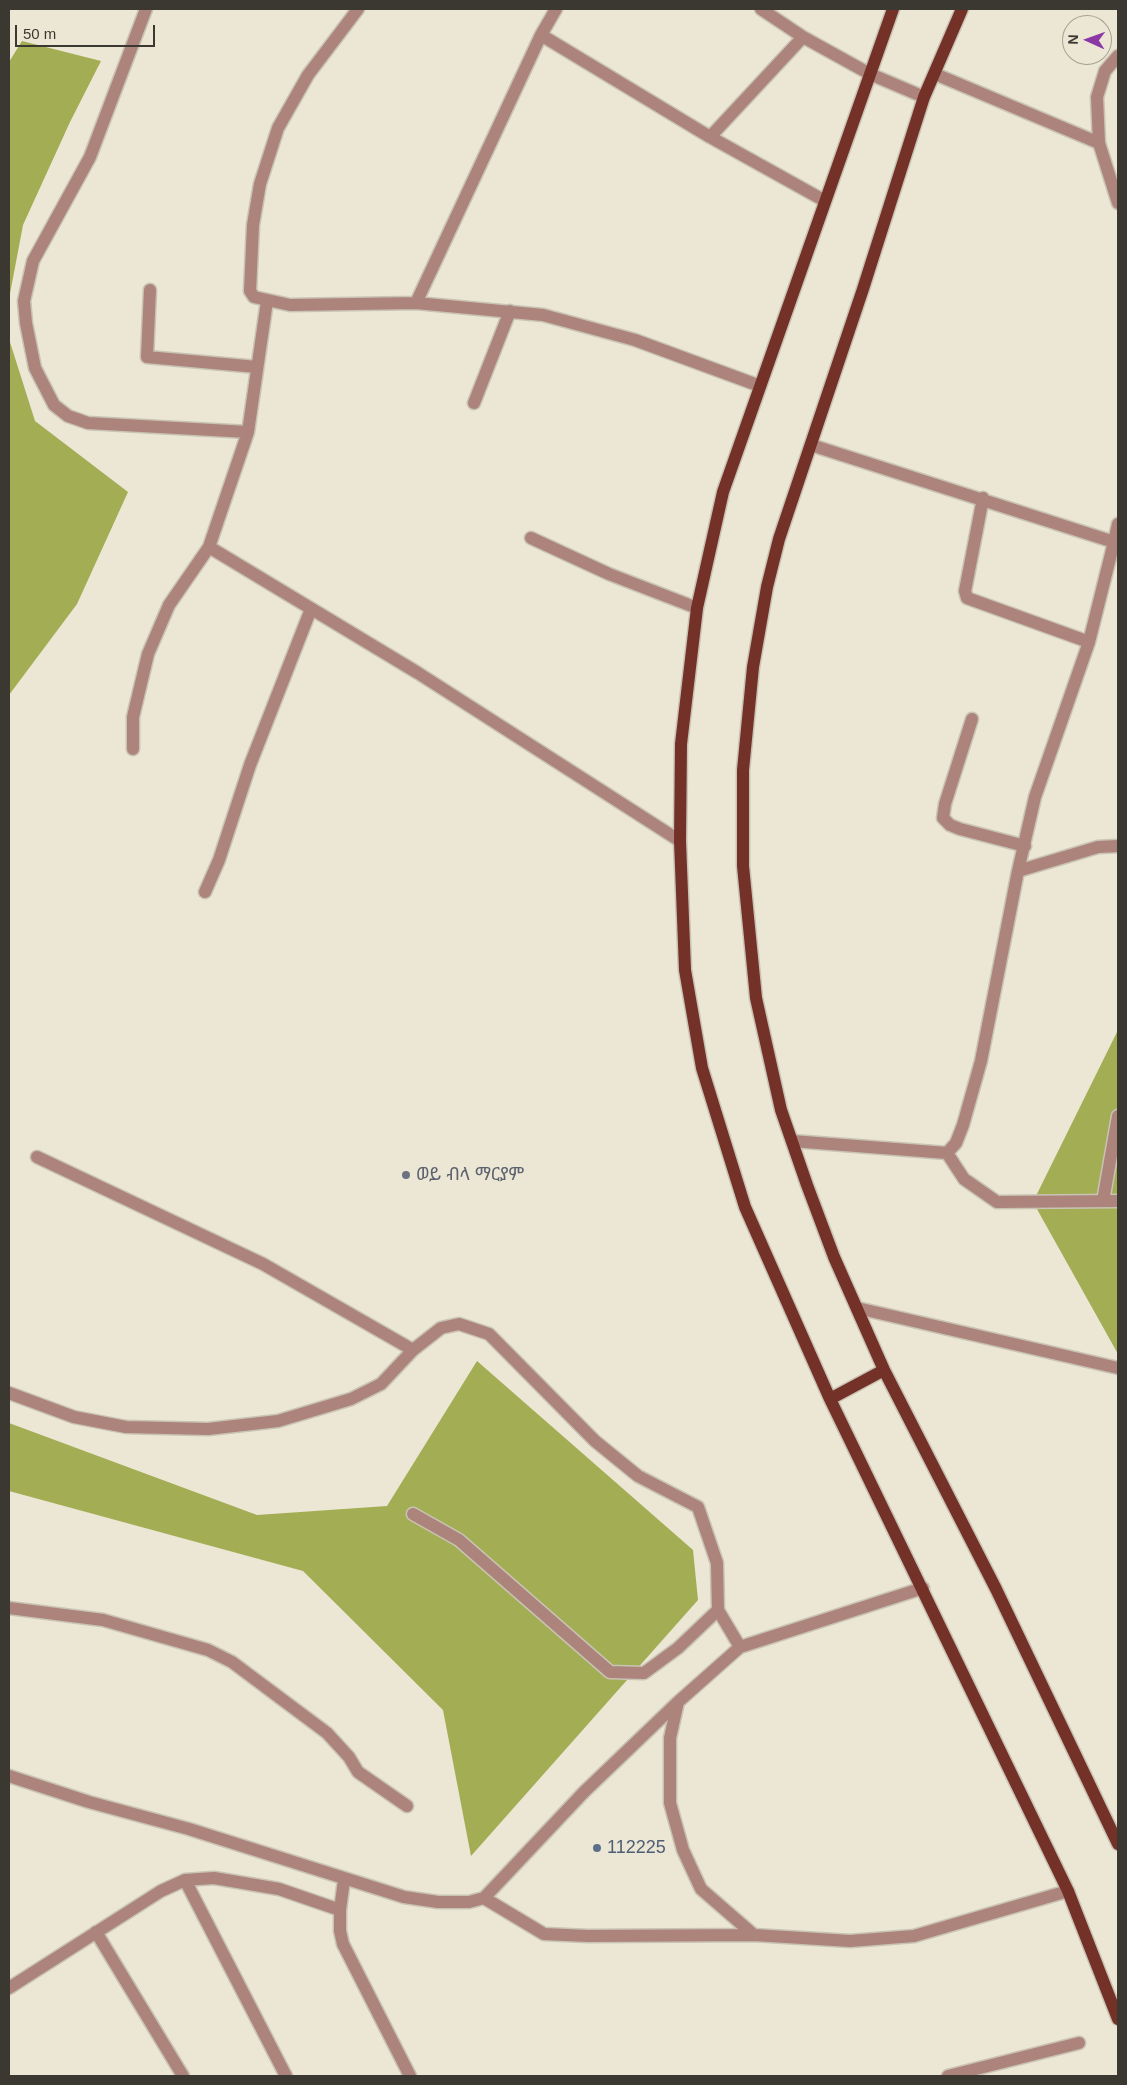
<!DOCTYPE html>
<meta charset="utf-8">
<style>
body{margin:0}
#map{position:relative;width:1127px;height:2085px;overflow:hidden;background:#ece6d5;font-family:Arial,sans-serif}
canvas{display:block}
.frame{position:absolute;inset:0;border:10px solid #3b3832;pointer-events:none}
.north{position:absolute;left:1062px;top:15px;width:50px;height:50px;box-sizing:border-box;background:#ece6d5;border:1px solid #a5a094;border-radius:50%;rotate:272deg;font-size:14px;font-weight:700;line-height:20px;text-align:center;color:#3b3832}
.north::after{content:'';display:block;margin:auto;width:18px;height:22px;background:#8b38a6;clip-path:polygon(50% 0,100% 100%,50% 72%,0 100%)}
.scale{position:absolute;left:15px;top:25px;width:140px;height:22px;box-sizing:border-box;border:2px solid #3b3832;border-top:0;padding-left:6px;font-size:15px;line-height:18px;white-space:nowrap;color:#3b3832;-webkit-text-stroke:4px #ece6d5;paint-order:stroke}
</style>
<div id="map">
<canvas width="1127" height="2085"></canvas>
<div class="frame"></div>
<div class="north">N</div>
<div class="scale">50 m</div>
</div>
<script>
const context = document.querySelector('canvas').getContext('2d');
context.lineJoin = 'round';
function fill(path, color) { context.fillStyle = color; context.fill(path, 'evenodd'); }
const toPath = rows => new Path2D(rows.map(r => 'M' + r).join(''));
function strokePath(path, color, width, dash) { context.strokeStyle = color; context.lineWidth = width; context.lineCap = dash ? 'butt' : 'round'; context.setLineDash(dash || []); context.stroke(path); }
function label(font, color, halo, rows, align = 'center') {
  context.font = font + ' Arial,"Noto Sans Ethiopic",sans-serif'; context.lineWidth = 4.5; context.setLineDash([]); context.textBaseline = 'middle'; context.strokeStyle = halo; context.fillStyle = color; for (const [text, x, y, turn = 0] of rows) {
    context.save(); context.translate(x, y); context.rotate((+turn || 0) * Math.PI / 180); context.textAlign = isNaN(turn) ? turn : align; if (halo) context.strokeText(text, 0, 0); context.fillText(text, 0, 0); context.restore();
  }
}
fill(toPath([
 [22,41,101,61,70,122,23,225,9,299,9,62],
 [9,339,35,421,128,492,77,604,9,695],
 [1118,1030,1118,1354,1033,1202],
 [477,1361,693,1550,698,1600,471,1856,443,1710,303,1571,9,1491,9,1423,257,1515,387,1506]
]), '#a3ad54');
const minor = toPath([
 [146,9,90,157,33,261,24,301,26,323,35,368,54,405,68,416,88,423,248,432,209,547,418,673,680,841],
 [358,9,308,75,278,128,260,184,253,225,250,291,254,297,290,305,416,303,543,315,635,340,760,386],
 [761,9,803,37,870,74,924,97],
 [541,35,710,137,825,201],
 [1118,56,1105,71,1097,97,1099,143,1118,203],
 [935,74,1099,143],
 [710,137,803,37],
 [150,290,147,357,257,367],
 [416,303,541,35,556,9],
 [474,403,510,311],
 [248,432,267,301],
 [811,445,1114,542,1118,524],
 [983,498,965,591,967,598,1089,642],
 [531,538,609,574,697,608],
 [972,719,945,804,943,818,950,825,960,829,1025,846],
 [133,749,133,717,148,654,169,605,209,547],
 [1018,871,1098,847,1118,846],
 [205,892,219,860,250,765,311,609],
 [792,1141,947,1153],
 [947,1153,956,1143,963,1125,981,1061,1018,871,1035,797,1089,642,1114,542],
 [947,1153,964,1179,997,1202,1118,1201],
 [37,1157,263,1264,413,1350],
 [1103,1201,1118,1116],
 [857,1308,1118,1368],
 [9,1393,74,1417,126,1427,208,1429,278,1421,351,1399,381,1384,413,1350,441,1328,459,1324,489,1334,595,1441,638,1476,698,1507,717,1563,718,1610,740,1647],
 [413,1514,459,1540,610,1672,644,1673,678,1648,718,1610],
 [9,1608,103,1620,208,1650,232,1662,327,1733,349,1757,358,1772,407,1806],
 [678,1702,670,1738,670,1803,683,1850,701,1889,754,1935],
 [9,1776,89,1802,189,1829,404,1897,438,1902,469,1902,484,1898,584,1792,678,1702,740,1647,923,1588],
 [185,1880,286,2076],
 [344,1880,340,1910,340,1931,343,1944,410,2076],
 [484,1898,544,1934,588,1936,754,1935,850,1941,914,1936,1068,1891],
 [96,1932,183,2076],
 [9,1988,161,1891,185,1880,214,1878,279,1889,340,1910],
 [948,2076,1079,2043]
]);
const major = toPath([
 [893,9,723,492,697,608,681,744,680,841,685,970,702,1068,745,1207,830,1399,1068,1891,1118,2019],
 [962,9,924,97,863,289,779,539,767,587,753,667,743,770,743,866,756,998,781,1110,807,1185,834,1257,884,1370,996,1589,1118,1844],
 [830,1399,884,1370]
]);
strokePath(minor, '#c9c3b4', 15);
strokePath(major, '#c9c3b4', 15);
strokePath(minor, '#ac847c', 12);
strokePath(major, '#743127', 12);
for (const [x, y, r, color] of [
 [406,1175,5,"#6b7280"],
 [597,1848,5,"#5c6f8a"]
]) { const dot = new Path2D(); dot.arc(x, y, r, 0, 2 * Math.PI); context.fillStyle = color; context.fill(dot); strokePath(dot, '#ece6d5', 2); }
label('18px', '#5b616d', '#ece6d5', [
 ["ወይ ብላ ማርያም",416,1175]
], 'left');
label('18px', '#4e5e75', '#ece6d5', [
 ["112225",607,1848]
], 'left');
</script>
